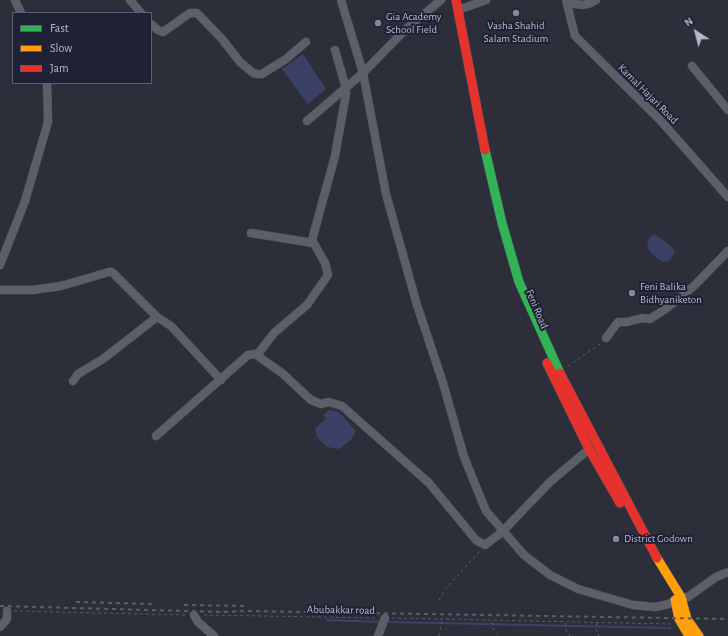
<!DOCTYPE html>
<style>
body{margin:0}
#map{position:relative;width:728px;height:636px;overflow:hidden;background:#2c2e3a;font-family:"Alegreya Sans",sans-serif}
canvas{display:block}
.legend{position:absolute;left:12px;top:12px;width:140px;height:72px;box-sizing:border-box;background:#1f2235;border:1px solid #5b5e71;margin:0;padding:5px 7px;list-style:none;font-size:12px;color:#b6b9ca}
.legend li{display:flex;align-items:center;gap:8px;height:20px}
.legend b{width:20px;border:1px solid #5b5e71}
.north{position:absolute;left:676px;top:12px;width:40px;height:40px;-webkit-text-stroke:3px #1f2235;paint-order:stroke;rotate:324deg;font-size:11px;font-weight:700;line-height:16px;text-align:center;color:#b6b9ca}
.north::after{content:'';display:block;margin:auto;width:14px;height:18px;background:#b6b9ca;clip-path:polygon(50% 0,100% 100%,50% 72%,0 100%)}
</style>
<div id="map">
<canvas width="728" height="636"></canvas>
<ul class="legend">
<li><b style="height:5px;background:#30b455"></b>Fast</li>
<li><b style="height:5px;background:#ff9f0a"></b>Slow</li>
<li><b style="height:5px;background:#e5322d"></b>Jam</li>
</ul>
<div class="north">N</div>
</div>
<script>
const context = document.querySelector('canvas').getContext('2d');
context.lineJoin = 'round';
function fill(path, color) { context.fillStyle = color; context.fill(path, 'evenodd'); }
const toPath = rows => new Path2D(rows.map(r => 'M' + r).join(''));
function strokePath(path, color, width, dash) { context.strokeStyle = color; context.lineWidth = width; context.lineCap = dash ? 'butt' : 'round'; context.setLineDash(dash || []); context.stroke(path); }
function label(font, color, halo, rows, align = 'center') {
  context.font = font + ' "Alegreya Sans",sans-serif'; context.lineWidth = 4; context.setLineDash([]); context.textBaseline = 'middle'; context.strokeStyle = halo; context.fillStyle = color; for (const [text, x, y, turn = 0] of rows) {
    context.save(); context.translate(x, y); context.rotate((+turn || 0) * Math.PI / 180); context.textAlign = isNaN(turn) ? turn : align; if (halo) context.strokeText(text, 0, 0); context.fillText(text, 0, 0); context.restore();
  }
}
fill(toPath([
 [303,54,326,89,308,104,282,69],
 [652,235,656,235,672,247,675,253,670,260,664,262,659,260,649,251,647,242],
 [329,410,339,412,356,431,351,440,339,449,327,447,317,437,315,428,326,419,323,415]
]), '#3b4164');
strokePath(toPath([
 [327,620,382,622],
 [386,622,671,628]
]), '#3b4164', 2);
const street = toPath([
 [15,0,21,13],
 [130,0,141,13],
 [341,0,363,73,386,194,417,305,443,383,464,457,486,511,524,555,550,575,578,589,633,605,655,607,669,604,681,597,688,597,716,577,728,572],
 [566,0,575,36,661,121,728,197],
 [567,3,583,5,591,3,596,0],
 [458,10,486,0],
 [151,24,158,30,163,32,190,13,197,13,222,39,240,62,253,73,257,74,262,74,286,59,306,42],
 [692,66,728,110],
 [307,121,363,73,406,29,441,0],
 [251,233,313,243],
 [0,265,25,201,48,122,47,83],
 [0,290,32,290,61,286,109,272,112,272,157,317,171,326,221,380],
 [606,338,618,322,627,322,642,318,650,319,667,308,694,286,728,251],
 [257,355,274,333,307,305,328,275,325,263,312,240,335,156,346,94,346,88,335,50],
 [73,381,78,374,103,359,157,317],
 [156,436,248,355,255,354,282,373,311,400,321,404,329,402,342,406,429,483,476,540,485,545,502,532,550,482,589,449],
 [194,615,198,622,214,636],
 [0,627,7,619,7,611],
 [378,636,385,618]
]);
const fast = toPath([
 [485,150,502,223,519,282,560,373]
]);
const slow = toPath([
 [657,558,681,597,687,619,699,636],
 [675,600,679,619,689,636]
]);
const jam = toPath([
 [456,0,485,150],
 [547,363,589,449,620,503],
 [560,373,657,558]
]);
strokePath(street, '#4a4b54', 9);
strokePath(fast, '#4a4b54', 10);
strokePath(slow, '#4a4b54', 10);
strokePath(jam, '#4a4b54', 10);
strokePath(toPath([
 [568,366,600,344],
 [439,600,444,591,480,551],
 [14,611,187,615],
 [204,615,377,618],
 [392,618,671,624],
 [492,622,494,631,498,636],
 [565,623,566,630,570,636],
 [597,623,596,629,599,636],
 [439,636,442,620]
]), '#595c64', 1, [3, 3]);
strokePath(street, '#5c5e68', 8);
strokePath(fast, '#30b455', 9);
strokePath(slow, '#ff9f0a', 9);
strokePath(jam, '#e5322d', 9);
strokePath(toPath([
 [76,602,154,604],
 [184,605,248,606],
 [0,606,224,612,244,611,728,619]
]), '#5a5c66', 2, [4, 4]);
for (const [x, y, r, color] of [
 [516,13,4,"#868898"],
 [378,23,4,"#868898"],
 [632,293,4,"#868898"],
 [616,539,4,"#868898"]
]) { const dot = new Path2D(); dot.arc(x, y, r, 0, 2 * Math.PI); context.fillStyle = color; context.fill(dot); strokePath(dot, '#1f2235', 1.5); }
label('11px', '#b6b9ca', '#1f2235', [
 ["Gia Academy",386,17],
 ["School Field",386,30],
 ["Vasha Shahid",516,26,"center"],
 ["Salam Stadium",516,39,"center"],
 ["Feni Balika",640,287],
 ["Bidhyaniketon",640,300],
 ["District Godown",624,539]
], 'left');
label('11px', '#b6b9ca', '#1f2235', [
 ["Kamal Hajari Road",648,94,45],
 ["Feni Road",537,309,67],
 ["Abubakkar road",341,610,1]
]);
</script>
